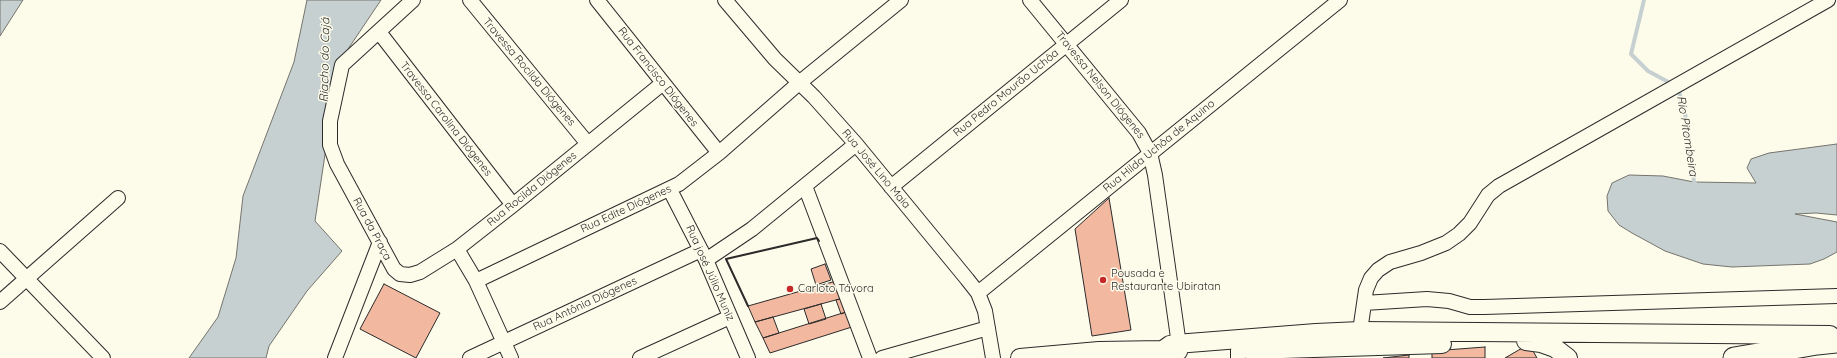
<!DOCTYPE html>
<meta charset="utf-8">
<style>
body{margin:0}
canvas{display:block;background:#fdfbea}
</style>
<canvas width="1837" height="358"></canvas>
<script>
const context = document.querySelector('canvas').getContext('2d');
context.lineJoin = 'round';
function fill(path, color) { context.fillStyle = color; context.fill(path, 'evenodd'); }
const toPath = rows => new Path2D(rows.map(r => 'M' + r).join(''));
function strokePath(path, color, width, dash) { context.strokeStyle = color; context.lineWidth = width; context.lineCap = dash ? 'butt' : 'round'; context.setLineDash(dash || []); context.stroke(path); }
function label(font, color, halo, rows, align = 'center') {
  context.font = font + ' Quicksand,sans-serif'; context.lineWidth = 3; context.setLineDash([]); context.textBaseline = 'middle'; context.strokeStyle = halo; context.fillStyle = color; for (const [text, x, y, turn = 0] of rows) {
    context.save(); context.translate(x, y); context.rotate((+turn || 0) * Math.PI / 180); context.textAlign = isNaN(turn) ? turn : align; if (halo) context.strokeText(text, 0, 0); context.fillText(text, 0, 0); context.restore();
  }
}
const water = toPath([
 [0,0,23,0,0,36,0,0],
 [307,0,381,0,342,58,326,148,315,221,342,251,307,291,269,346,266,358,189,358,218,317,236,258,243,196,294,62,307,0],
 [1837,144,1837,215,1816,213,1795,214,1837,222,1837,252,1824,259,1810,264,1732,267,1703,264,1665,251,1632,233,1619,225,1608,211,1607,196,1612,183,1629,175,1663,176,1694,182,1756,183,1747,168,1751,159,1769,153,1837,144]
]);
fill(water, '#c7d0d0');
strokePath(water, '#74746e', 1);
strokePath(toPath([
 [1644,0,1631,54,1648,71,1672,84],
 [1678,88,1685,113,1694,182,1697,186]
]), '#c7d0d0', 4);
const building = toPath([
 [1109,198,1131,330,1092,336,1075,229,1109,198],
 [825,264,831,280,816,285,811,269,825,264],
 [836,281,843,298,755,322,748,306,836,281],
 [384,284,440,313,416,358,360,329,384,284],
 [843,298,849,311,841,314,836,300,843,298],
 [821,304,826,319,809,324,804,309,821,304],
 [849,311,855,326,770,353,763,338,849,311],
 [773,317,779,333,763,338,755,322,773,317],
 [1529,344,1537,358,1505,358,1529,344],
 [1485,347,1485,358,1432,358,1432,351,1485,347],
 [1409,355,1409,358,1383,358,1409,355]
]);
fill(building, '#f2b8a0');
strokePath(building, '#2b2b2b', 1);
const minor = toPath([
 [413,0,342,65,330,121,330,145,337,164,394,269,400,274,410,275,420,272,457,249,513,205,663,83],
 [470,0,588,144],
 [597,0,719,153],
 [725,0,775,59,814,97,856,144,967,279,978,293,985,311,993,358],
 [1030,0,1139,133,1150,153,1155,175,1180,352],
 [379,32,513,205],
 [805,186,870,358],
 [891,187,1121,0],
 [670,190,706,260,748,358],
 [457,249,476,281,511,358],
 [0,251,103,358],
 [706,260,752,229,856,144],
 [476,281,679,184,719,153,799,83,901,0],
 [978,293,1340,0],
 [0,302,118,198],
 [1364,303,1427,299,1449,301,1470,307,1484,307,1837,296],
 [1360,331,1366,290,1371,278,1378,270,1390,262,1421,253,1446,243,1459,234,1470,223,1488,195,1499,186,1828,0],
 [335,358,380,242],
 [470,358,701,250],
 [640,358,730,317],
 [882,358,988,328],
 [1238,358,1238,350]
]);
const major = toPath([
 [1526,341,1541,343,1555,348,1568,358],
 [1163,350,1170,345,1176,344,1316,333,1360,331,1830,335],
 [1250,350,1442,344],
 [1020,358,1099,351,1163,350,1174,353]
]);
const highway = toPath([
 [1734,358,1817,344,1837,342]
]);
strokePath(minor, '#2b2b2b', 16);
strokePath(major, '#2b2b2b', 20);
strokePath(highway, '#2b2b2b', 23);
strokePath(minor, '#fdfbea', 14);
strokePath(major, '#fdfbea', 18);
strokePath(highway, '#fdfbea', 21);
strokePath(toPath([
 [748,306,726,259,817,238,819,241]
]), '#2b2b2b', 2);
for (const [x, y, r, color] of [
 [1103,280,4,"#c62828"],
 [790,289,4,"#c62828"]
]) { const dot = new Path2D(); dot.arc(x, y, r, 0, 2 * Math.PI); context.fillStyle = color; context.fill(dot); strokePath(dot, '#fdfbea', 1.5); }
label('11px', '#2b2b2b', '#fdfbea', [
 ["Travessa Rocilda Diógenes",529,72,50],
 ["Rua Francisco Diógenes",658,77,52],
 ["Travessa Nelson Diógenes",1100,85,51],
 ["Rua Pedro Mourão Uchôa",1006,93,-39],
 ["Travessa Carolina Diógenes",446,119,52],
 ["Rua Hilda Uchôa de Aquino",1159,146,-39],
 ["Rua José Lino Maia",876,169,50],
 ["Rua Rocilda Diógenes",532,189,-39],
 ["Rua Edite Diógenes",626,209,-25],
 ["Rua da Praça",372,229,62],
 ["Rua josé Júlio Muniz",710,273,66],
 ["Rua Antônia Diógenes",585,304,-25]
]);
label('11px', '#2b2b2b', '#fdfbea', [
 ["Pousada e",1111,274],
 ["Restaurante Ubiratan",1111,287],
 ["Carloto Távora",798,289]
], 'left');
label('italic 12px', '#2b2b2b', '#fdfbea', [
 ["Riacho do Cajá",325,60,-89],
 ["Rio Pitombeira",1687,136,81]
]);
</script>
